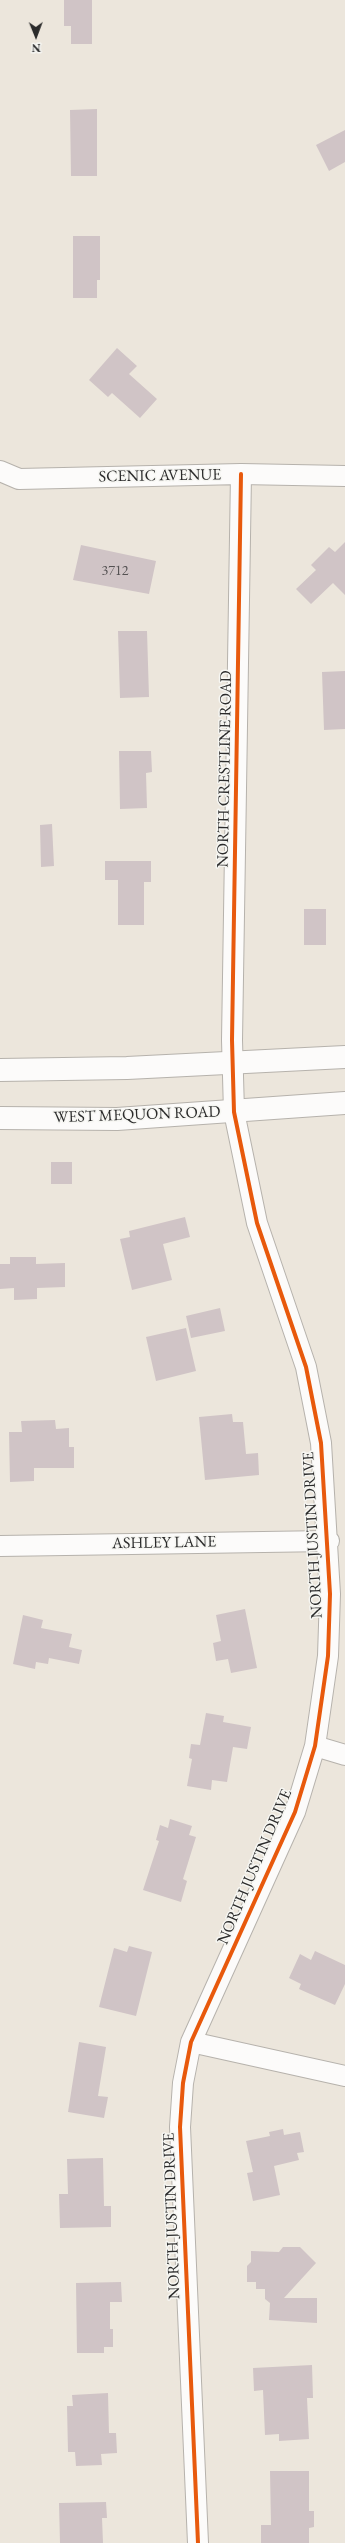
<!DOCTYPE html>
<style>
body{margin:0}
#map{position:relative;width:345px;height:2543px;overflow:hidden;background:#ece6dc;font-family:"EB Garamond",serif}
canvas{display:block}
.north{position:absolute;left:16px;top:16px;width:40px;height:40px;-webkit-text-stroke:3px #f6f6f2;paint-order:stroke;rotate:179deg;font-size:11px;font-weight:700;line-height:16px;text-align:center;color:#2b2b2b}
.north::after{content:'';display:block;margin:auto;width:14px;height:18px;background:#2b2b2b;clip-path:polygon(50% 0,100% 100%,50% 72%,0 100%)}
</style>
<div id="map">
<canvas width="345" height="2543"></canvas>
<div class="north">N</div>
</div>
<script>
const context = document.querySelector('canvas').getContext('2d');
context.lineJoin = 'round';
function fill(path, color) { context.fillStyle = color; context.fill(path, 'evenodd'); }
const toPath = rows => new Path2D(rows.map(r => 'M' + r).join(''));
function strokePath(path, color, width, dash) { context.strokeStyle = color; context.lineWidth = width; context.lineCap = dash ? 'butt' : 'round'; context.setLineDash(dash || []); context.stroke(path); }
function label(font, color, halo, rows, align = 'center') {
  context.font = font + ' "EB Garamond",serif'; context.lineWidth = 3; context.setLineDash([]); context.textBaseline = 'middle'; context.strokeStyle = halo; context.fillStyle = color; for (const [text, x, y, turn = 0] of rows) {
    context.save(); context.translate(x, y); context.rotate((+turn || 0) * Math.PI / 180); context.textAlign = isNaN(turn) ? turn : align; if (halo) context.strokeText(text, 0, 0); context.fillText(text, 0, 0); context.restore();
  }
}
fill(toPath([
 [64,0,92,0,92,44,71,44,71,26,64,26],
 [97,109,97,176,71,176,70,110],
 [345,130,345,162,329,171,316,145],
 [73,236,100,236,100,280,97,280,97,298,73,298],
 [117,348,137,366,129,374,157,399,140,418,112,393,108,397,89,380],
 [345,542,345,595,333,583,311,604,296,589,316,570,311,565,329,547,335,552],
 [81,545,156,561,149,594,73,580],
 [118,631,147,631,149,697,120,698],
 [345,671,345,729,324,730,322,672],
 [119,751,151,751,152,772,146,773,147,808,120,809],
 [52,824,54,866,41,867,40,825],
 [105,861,151,861,151,882,144,882,144,925,118,925,118,880,105,880],
 [304,909,326,909,326,945,304,945],
 [51,1162,72,1162,72,1184,51,1184],
 [185,1217,190,1237,163,1244,172,1280,132,1290,120,1239,130,1237,129,1231],
 [10,1257,36,1257,36,1264,65,1263,65,1287,37,1288,37,1299,14,1300,14,1288,0,1289,0,1264,10,1264],
 [220,1308,225,1331,191,1338,186,1316],
 [186,1328,196,1371,156,1381,146,1337],
 [232,1414,233,1422,243,1422,246,1454,258,1453,259,1475,205,1480,199,1417],
 [55,1420,56,1429,69,1428,69,1447,74,1447,74,1468,34,1468,34,1481,10,1482,9,1432,22,1432,21,1421],
 [245,1609,257,1668,231,1673,228,1659,216,1661,213,1643,221,1641,216,1615],
 [23,1615,43,1620,41,1628,72,1634,69,1647,82,1650,79,1664,49,1658,48,1664,36,1662,35,1669,13,1664],
 [206,1713,224,1716,223,1722,251,1727,247,1749,233,1747,227,1782,212,1780,211,1790,187,1786,192,1759,189,1758,191,1744,200,1745],
 [170,1819,192,1826,189,1835,196,1837,183,1879,187,1881,181,1902,143,1890,159,1841,156,1840,160,1825,168,1828],
 [129,1946,152,1952,136,2016,99,2007,114,1948,127,1952],
 [315,1951,345,1965,345,1984,335,2005,299,1989,301,1984,289,1978,300,1954,311,1960],
 [79,2042,106,2047,98,2096,108,2097,104,2118,68,2112],
 [283,2129,284,2135,300,2132,304,2152,297,2153,299,2160,274,2166,280,2195,253,2201,247,2173,253,2172,246,2141,270,2136,269,2132],
 [103,2158,104,2206,111,2206,111,2227,60,2228,59,2194,68,2194,67,2159],
 [283,2247,300,2247,316,2263,284,2298,317,2298,317,2323,269,2320,270,2303,265,2299,265,2289,256,2289,256,2282,247,2282,247,2266,251,2262,251,2251,279,2252],
 [121,2282,122,2302,110,2302,110,2329,113,2329,113,2347,104,2347,104,2353,77,2353,76,2283],
 [312,2365,313,2398,307,2398,309,2439,279,2441,279,2434,265,2435,263,2390,254,2391,253,2368],
 [108,2393,109,2433,116,2433,117,2453,101,2454,102,2465,76,2466,75,2452,68,2452,67,2406,73,2406,72,2395],
 [270,2471,309,2471,309,2511,314,2511,314,2527,309,2528,309,2543,261,2543,261,2525,271,2525],
 [106,2502,107,2518,102,2518,103,2543,60,2543,59,2503]
]), '#d0c4c6');
const minor = toPath([
 [0,471,19,479,241,474,345,476],
 [0,1546,329,1541],
 [315,1746,345,1755],
 [191,2042,345,2076],
 [198,2543,180,2127,183,2083,191,2042,295,1812,315,1746,328,1656,330,1594,321,1443,306,1367,257,1223,234,1112,232,1040,241,474]
]);
const primary = toPath([
 [0,1070,127,1068,345,1057],
 [0,1118,117,1119,345,1103]
]);
strokePath(minor, '#b6b2ac', 22);
strokePath(primary, '#b6b2ac', 24);
strokePath(minor, '#fcfbfa', 20);
strokePath(primary, '#fcfbfa', 22);
strokePath(toPath([
 [198,2543,180,2127,183,2083,191,2042,295,1812,315,1746,328,1656,330,1594,321,1443,306,1367,257,1223,234,1112,232,1040,241,474]
]), '#e8590c', 4);
label('14px', '#545152', null, [
 ["3712",115,571]
]);
label('16px', '#2b2b2b', '#f6f6f2', [
 ["SCENIC AVENUE",160,476,-1],
 ["NORTH CRESTLINE ROAD",225,769,-89],
 ["WEST MEQUON ROAD",137,1115,-2],
 ["NORTH JUSTIN DRIVE",313,1535,-93],
 ["ASHLEY LANE",164,1543,-1],
 ["NORTH JUSTIN DRIVE",255,1867,-67],
 ["NORTH JUSTIN DRIVE",172,2216,-92]
]);
</script>
